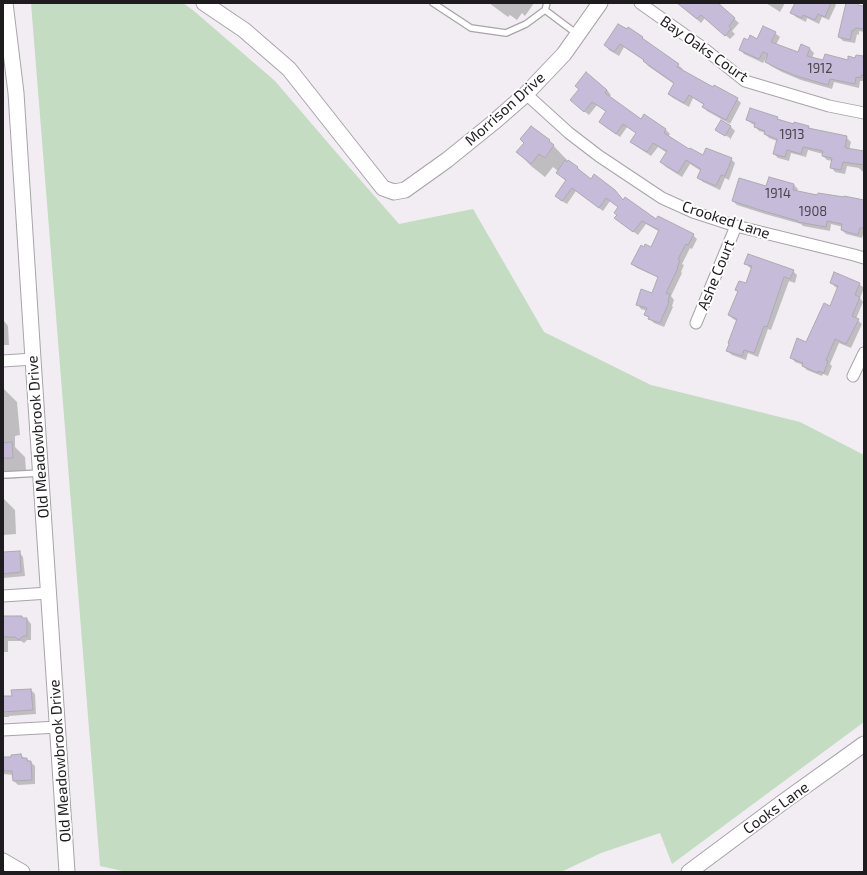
<!DOCTYPE html>
<style>
body{margin:0}
#map{position:relative;width:867px;height:875px;overflow:hidden;background:#f1edf2;font-family:"Exo 2",sans-serif}
canvas{display:block}
.frame{position:absolute;inset:0;border:4px solid #1e1c1e;pointer-events:none}
</style>
<div id="map">
<canvas width="867" height="875"></canvas>
<div class="frame"></div>
</div>
<script>
const context = document.querySelector('canvas').getContext('2d');
context.lineJoin = 'round';
function fill(path, color) { context.fillStyle = color; context.fill(path, 'evenodd'); }
const toPath = rows => new Path2D(rows.map(r => 'M' + r).join(''));
function strokePath(path, color, width, dash) { context.strokeStyle = color; context.lineWidth = width; context.lineCap = dash ? 'butt' : 'round'; context.setLineDash(dash || []); context.stroke(path); }
function label(font, color, halo, rows, align = 'center') {
  context.font = font + ' "Exo 2",sans-serif'; context.lineWidth = 4; context.setLineDash([]); context.textBaseline = 'middle'; context.strokeStyle = halo; context.fillStyle = color; for (const [text, x, y, turn = 0] of rows) {
    context.save(); context.translate(x, y); context.rotate((+turn || 0) * Math.PI / 180); context.textAlign = isNaN(turn) ? turn : align; if (halo) context.strokeText(text, 0, 0); context.fillText(text, 0, 0); context.restore();
  }
}
fill(toPath([
 [31,3,183,3,194,11,275,81,335,151,399,224,473,209,544,332,651,385,800,422,864,455,864,722,672,864,660,833,601,853,561,872,127,872,100,866]
]), '#c3dcc2');
fill(toPath([
 [489,3,534,3,525,16,522,13,517,20,510,15,508,17],
 [678,3,716,3,739,23,732,31,735,34,730,39,705,18,701,23],
 [766,3,785,3,780,12],
 [796,3,834,3,836,5,829,20,822,17,819,24,807,18,806,22,796,17,792,13],
 [847,3,857,4,859,6,864,7,864,32,859,31,859,35,857,34,855,43,843,41,839,37],
 [775,33,780,37,776,45,798,53,801,46,810,49,814,53,812,58,823,62,848,62,864,57,864,81,860,81,859,88,834,82,832,89,801,80,782,72,771,66,766,62,768,55,763,63,744,54,740,49,748,41,758,40],
 [642,38,646,42,678,65,683,69,682,70,714,88,737,99,741,103,730,124,707,111,703,107,704,105,693,98,689,107,673,98,669,94,674,84,648,66,644,61,645,61,624,47,619,56,609,50,605,45],
 [607,90,611,95,609,97,642,120,644,116,666,130,670,134,668,137,690,150,703,157,731,159,735,163,729,180,725,178,720,190,703,182,698,178,701,171,690,164,682,177,666,167,661,162,667,153,658,147,651,156,636,146,631,141,637,134,627,127,620,137,604,126,606,112,597,105,589,115,575,104],
 [777,118,781,121,794,125,795,123,809,127,812,130,846,137,851,142,849,150,864,152,864,172,862,171,859,168,847,166,845,174,835,172,831,167,832,161,827,160,823,156,823,154,808,150,806,157,791,153,789,161,778,158,774,154,777,141,769,138,765,134,766,133,759,131,755,126,755,125,752,124,747,120],
 [722,121,731,127,735,131,730,140,730,138,720,132,720,134,717,130],
 [549,141,567,160,566,162,577,168,591,180,619,195,624,201,656,220,693,235,697,239,692,249,690,248,682,264,684,265,681,272,682,273,671,296,674,300,672,306,673,307,664,327,654,323,646,315,647,311,641,309,637,304,653,294,659,278,637,268,632,264,651,248,660,232,646,224,638,235,620,222,618,215,619,207,610,201,603,211,576,191,567,204,560,200,566,181,557,173,558,171,553,167,545,177,531,166,518,152],
 [770,178,794,185,798,189,797,192,818,196,864,201,864,231,862,238,846,234,842,230,843,227,831,224,830,231,803,226,801,224,765,214,737,205,733,201,767,188],
 [745,263,793,271,797,275,795,283,789,281,771,330,768,329,758,357,748,353,746,360,732,355,727,351,737,321,733,319,729,315,738,292,736,290,746,285,752,268,750,268],
 [831,282,859,284,864,288,860,298,863,302,856,319,862,324,851,348,839,343,830,364,832,366,828,376,823,374,822,376,807,370,803,366,803,365,795,362,791,357,806,343,831,308,839,288,835,287],
 [4,321,8,326,9,345,3,345],
 [3,388,17,402,20,435,15,436,15,447,25,457,26,471,21,471,21,478,3,479],
 [3,498,15,510,16,534,3,535],
 [19,552,23,557,25,576,3,578,3,553],
 [27,619,31,624,31,640,27,640,24,643,21,641,8,641,8,652,3,652,3,620],
 [31,690,35,694,36,714,9,716,9,717,3,717,3,697,13,697],
 [21,755,25,759,27,759,35,766,35,784,18,785,14,781,14,775,3,774,3,758,12,758]
]), '#0003');
const building = toPath([
 [677,3,718,3,735,18,729,26,731,29,725,36,701,15,697,19,677,3],
 [795,3,831,3,825,17,818,14,815,20,803,15,802,18,790,13,795,3],
 [846,3,858,3,858,5,864,6,864,29,855,28,854,31,852,30,850,40,838,37,846,3],
 [618,24,627,29,628,27,643,37,642,38,679,64,677,67,713,87,714,85,738,98,726,120,702,107,704,104,689,95,684,103,668,94,674,83,643,61,644,60,620,44,614,52,604,45,618,24],
 [763,26,776,32,771,42,798,52,801,44,810,48,807,56,823,60,825,54,848,60,848,56,855,58,856,55,864,56,864,76,861,75,861,78,856,77,855,84,830,79,828,85,796,76,777,68,765,62,768,54,763,52,759,59,739,50,744,38,748,40,750,35,757,39,763,26],
 [586,72,607,90,605,93,641,119,644,114,666,129,664,133,689,149,690,148,703,155,706,148,732,158,725,176,721,175,716,186,697,178,701,169,686,160,678,173,660,162,667,151,653,143,647,152,630,142,636,133,623,124,616,134,599,122,606,111,592,102,584,112,570,100,579,89,575,86,586,72],
 [750,108,778,117,777,119,794,124,794,122,809,126,808,128,847,136,845,147,846,147,846,148,864,151,864,165,843,162,841,170,830,168,832,158,822,156,823,151,803,147,801,154,787,150,785,157,773,154,777,139,764,134,765,131,754,127,755,123,746,120,750,108],
 [721,120,731,126,725,136,715,130,721,120],
 [531,126,550,140,549,141,554,145,545,158,539,154,531,164,516,152,524,143,520,139,531,126],
 [565,160,567,162,568,160,578,167,577,168,591,179,594,174,615,190,623,200,625,197,656,219,658,216,694,234,688,245,686,244,678,259,680,260,677,268,678,268,666,293,670,294,668,301,669,302,660,323,648,319,649,317,644,315,647,308,636,305,641,289,652,293,658,277,631,264,641,245,644,247,645,244,651,247,659,230,642,221,633,232,614,218,617,215,614,213,618,207,606,198,599,208,572,188,562,201,555,196,566,180,556,173,565,160],
 [769,177,794,184,793,190,817,195,818,193,844,197,844,196,864,200,864,228,860,228,858,235,841,230,842,224,827,221,826,227,798,222,798,221,760,210,732,201,739,178,766,186,769,177],
 [748,254,794,270,790,279,784,277,767,327,764,326,754,353,744,350,742,356,726,351,729,344,728,343,737,319,728,315,738,291,735,290,739,281,746,283,752,266,744,264,748,254],
 [834,272,860,283,855,295,860,297,852,316,859,319,846,344,835,339,826,360,828,361,824,373,818,371,818,373,802,366,803,363,790,358,797,338,806,342,824,303,830,306,838,286,830,283,834,272],
 [12,442,13,458,3,458,3,443,12,442],
 [20,551,21,572,3,574,3,552,20,551],
 [3,616,22,616,22,618,27,618,27,636,23,636,19,640,15,637,3,637,3,616],
 [31,689,33,710,3,712,3,696,12,696,11,690,31,689],
 [21,754,22,758,27,758,27,761,31,761,32,780,13,781,12,771,3,771,3,757,11,757,11,755,21,754]
]);
fill(building, '#c7bbda');
strokePath(building, '#acaaaf', 1);
const lane = toPath([
 [433,3,471,28,506,33,526,24,545,10],
 [547,3,545,10,577,34],
 [3,475,41,473]
]);
const street = toPath([
 [640,3,702,47,745,81,829,106,864,113],
 [526,94,569,133,599,156,662,198,693,212,736,226,854,255,864,258],
 [696,323,736,226],
 [3,361,33,359],
 [853,376,864,353],
 [3,596,49,593],
 [3,730,58,727]
]);
const secondary = toPath([
 [5,3,16,93,33,359,67,872],
 [204,3,244,30,289,69,383,188,394,192,405,190,447,160,494,122,526,94,564,54,600,3],
 [3,861,22,872],
 [689,872,783,802,864,744]
]);
strokePath(lane, '#a8a4a9', 8);
strokePath(street, '#a8a4a9', 13);
strokePath(secondary, '#a8a4a9', 17);
strokePath(lane, '#fff', 5.5);
strokePath(street, '#fff', 11);
strokePath(secondary, '#fff', 15);
label('13px', '#48444d', null, [
 ["1912",820,69],
 ["1913",792,135],
 ["1914",778,194],
 ["1908",813,212]
]);
label('15px', '#1e1c1e', '#fff', [
 ["Bay Oaks Court",704,49,35],
 ["Morrison Drive",505,109,-42],
 ["Crooked Lane",726,220,18],
 ["Ashe Court",716,275,-68],
 ["Old Meadowbrook Drive",38,437,-94],
 ["Old Meadowbrook Drive",60,761,-94],
 ["Cooks Lane",776,808,-36]
]);
</script>
